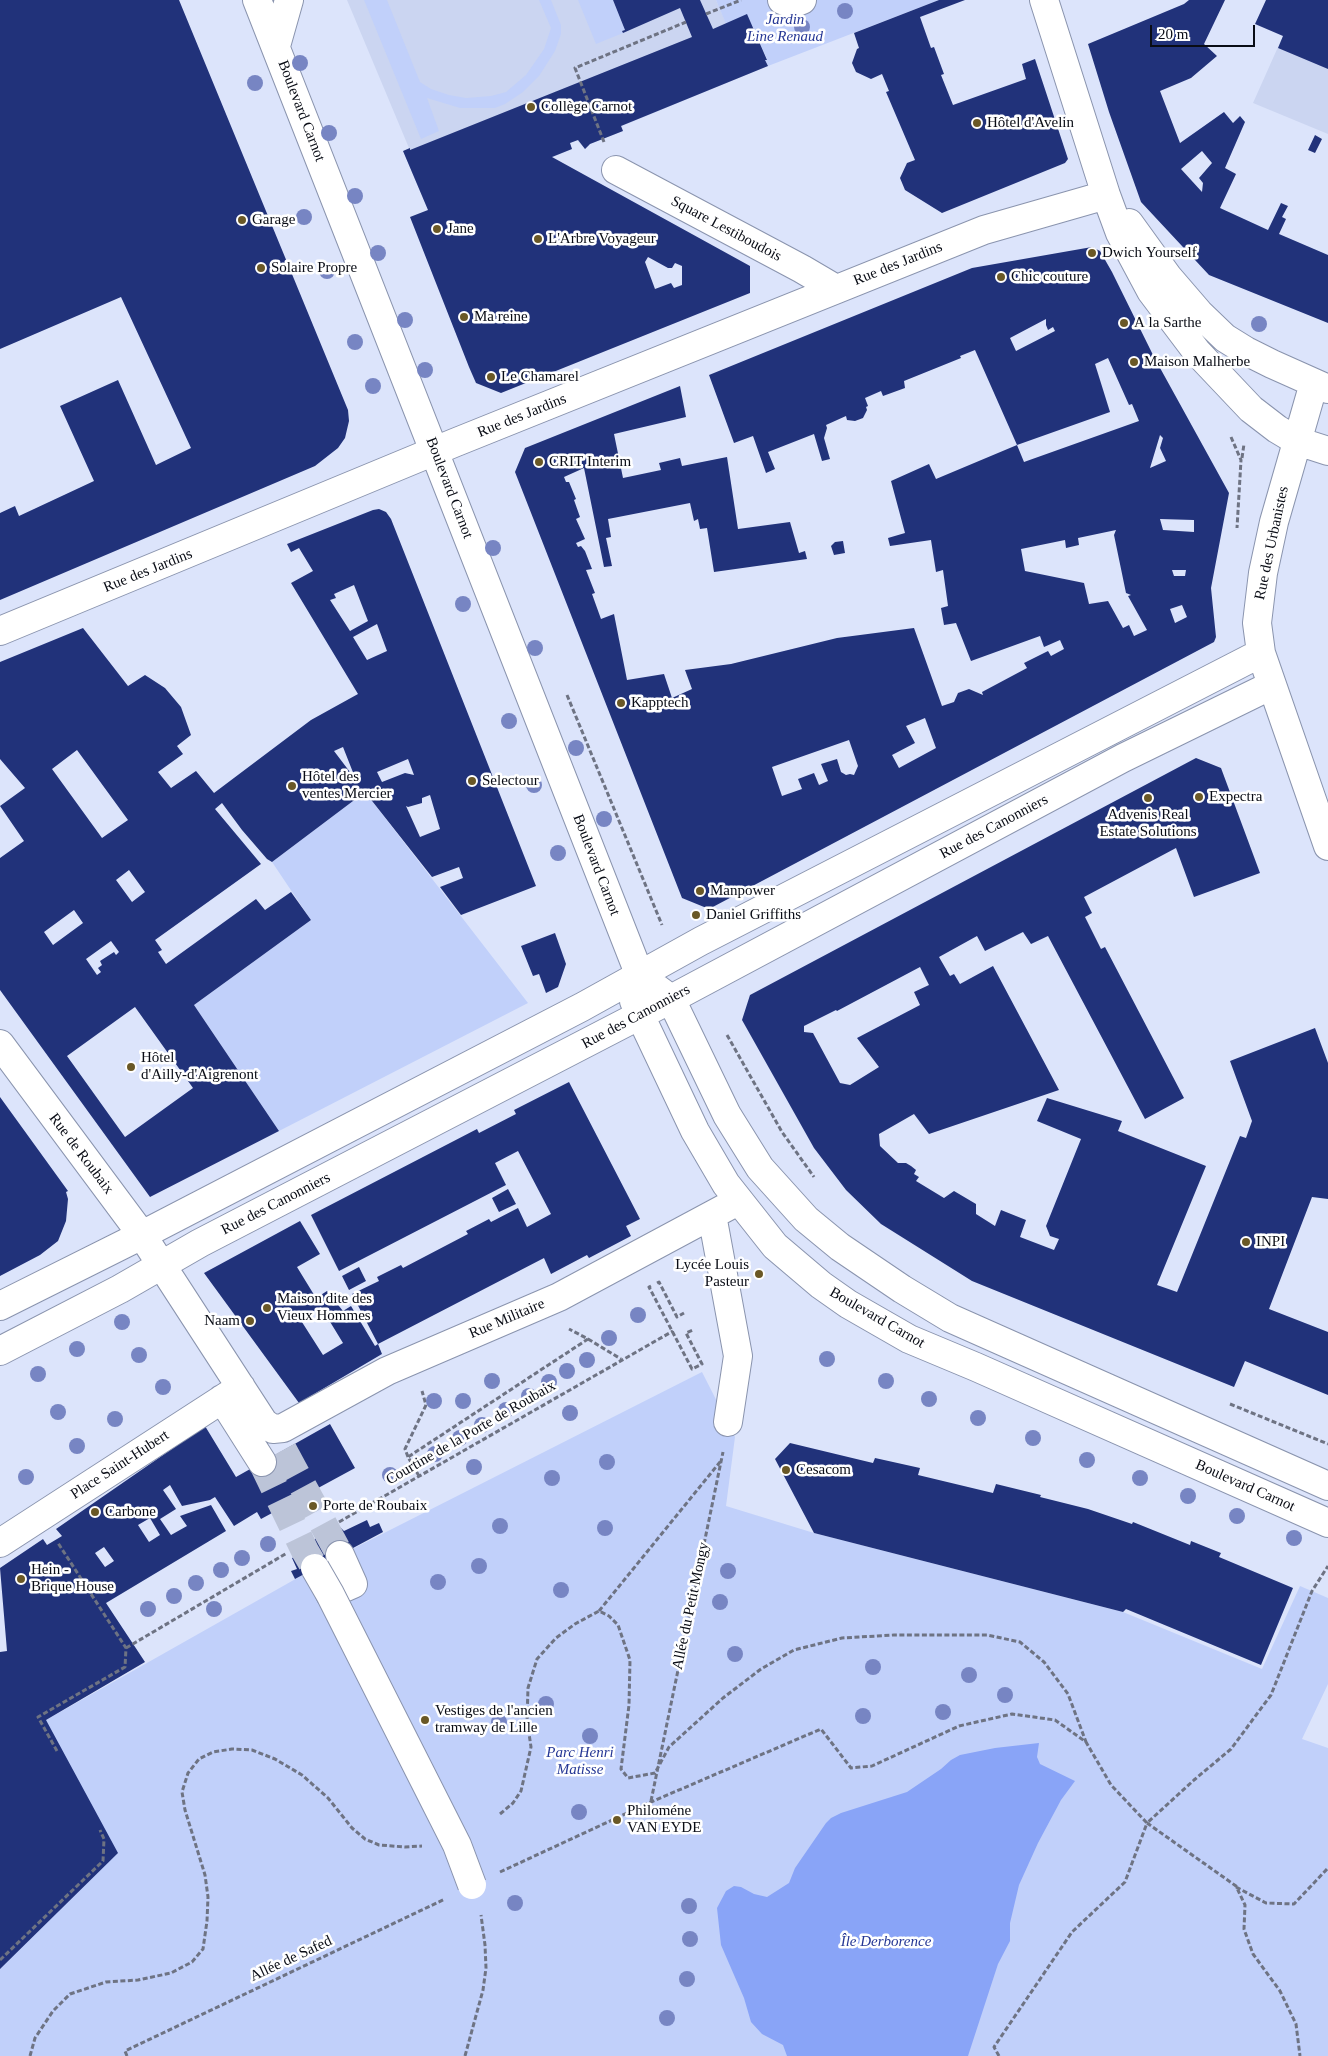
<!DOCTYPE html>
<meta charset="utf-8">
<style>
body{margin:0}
#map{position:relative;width:1328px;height:2056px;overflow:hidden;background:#dce4fb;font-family:Georgia,serif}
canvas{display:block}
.scale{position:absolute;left:1150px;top:25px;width:105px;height:22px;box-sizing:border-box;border:2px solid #090c15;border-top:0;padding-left:6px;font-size:15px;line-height:18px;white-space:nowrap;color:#090c15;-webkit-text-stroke:4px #fff;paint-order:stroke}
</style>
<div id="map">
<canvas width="1328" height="2056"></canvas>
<div class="scale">20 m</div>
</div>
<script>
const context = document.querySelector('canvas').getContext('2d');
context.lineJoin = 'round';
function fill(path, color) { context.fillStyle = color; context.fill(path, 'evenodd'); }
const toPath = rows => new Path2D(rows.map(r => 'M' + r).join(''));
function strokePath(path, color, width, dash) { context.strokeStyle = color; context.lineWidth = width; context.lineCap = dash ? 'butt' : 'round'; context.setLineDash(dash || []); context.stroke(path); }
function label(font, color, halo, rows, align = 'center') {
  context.font = font + ' Georgia,serif'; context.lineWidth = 5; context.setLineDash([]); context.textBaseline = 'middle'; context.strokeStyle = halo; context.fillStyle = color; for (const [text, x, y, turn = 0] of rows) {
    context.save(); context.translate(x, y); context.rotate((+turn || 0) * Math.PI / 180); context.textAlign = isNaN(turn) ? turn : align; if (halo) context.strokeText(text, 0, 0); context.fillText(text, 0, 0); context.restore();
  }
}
fill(toPath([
 [347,0,716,0,726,23,747,14,767,60,768,66,622,126,623,131,590,144,585,149,577,140,570,143,572,149,428,210,403,151,409,148],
 [1299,0,1328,0,1328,134,1253,103]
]), '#cbd5f1');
fill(toPath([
 [364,0,387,0,420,82,431,89,449,95,466,98,491,96,506,92,526,75,544,49,551,28,539,0,551,0,561,25,561,34,555,51,539,76,523,92,505,104,495,108,460,108,427,98,439,131,421,139],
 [578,0,613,0,625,30,622,31,623,33,596,44],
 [716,0,939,0,768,66,765,60,767,59,747,15,726,24],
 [365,792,528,1003,279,1131,194,1005,311,920,272,862],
 [702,1372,735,1437,726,1506,814,1533,1123,1612,1262,1669,1300,1586,1328,1598,1328,1684,1302,1739,1328,1748,1328,2056,0,2056,0,1969,46,1720,315,1568]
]), '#c1d0fa');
fill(toPath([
 [1039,1743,1037,1757,1040,1764,1075,1781,1061,1800,1038,1843,1019,1885,1010,1923,1010,1941,998,1964,968,2056,787,2056,783,2045,762,2034,751,2022,744,1998,721,1945,717,1908,726,1891,734,1886,741,1887,754,1894,767,1897,789,1883,795,1868,826,1823,831,1818,841,1813,907,1792,941,1769,951,1760,960,1755,995,1748]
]), '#89a4f7');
fill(toPath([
 [0,0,179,0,348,410,349,421,345,438,338,448,315,466,0,600,0,513,15,506,19,516,94,481,60,406,118,380,156,465,191,448,121,297,0,349],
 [613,0,700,0,713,29,747,14,767,60,765,60,768,66,621,126,623,131,590,144,585,149,578,140,570,143,572,149,552,157,750,266,750,293,501,393,476,383,469,367,410,217,428,210,403,151,410,148,410,150,692,37,680,8,623,33,622,31,625,30],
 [648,257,668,268,672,268,675,263,682,266,682,285,674,288,671,283,655,289,645,262],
 [939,0,965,0,920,17,931,48,934,47,944,74,941,75,953,105,1026,79,1022,64,1035,59,1068,159,1065,163,942,213,905,190,900,178,907,163,915,160,886,92,889,91,882,74,871,79,856,72,852,63,857,49,859,48,854,33],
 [1189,0,1225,0,1204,44,1217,56,1191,78,1160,91,1180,143,1224,112,1233,123,1240,116,1245,122,1225,168,1236,174,1220,208,1268,230,1281,203,1288,206,1282,217,1286,219,1279,234,1328,255,1328,323,1209,275,1141,202,1109,112,1088,44,1184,4],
 [1202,151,1212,163,1199,178,1203,183,1202,192,1181,169],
 [1266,0,1328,0,1328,69,1278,48,1283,36,1255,24],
 [1315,135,1322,139,1315,153,1308,150],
 [1092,247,1100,251,1112,272,1154,357,1229,493,1211,588,1216,637,1214,642,709,909,682,898,515,472,525,448,680,386,686,417,614,434,623,478,661,470,659,463,680,458,682,466,727,457,738,529,790,522,799,553,805,551,807,559,714,572,707,528,700,529,698,519,694,521,690,503,608,519,611,537,606,538,612,566,604,567,584,468,564,477,566,482,569,482,576,499,574,500,580,517,576,519,585,539,576,543,578,547,581,546,585,551,592,569,586,570,595,593,592,594,601,619,614,614,627,680,664,674,672,698,692,689,685,670,731,664,837,638,914,628,942,706,954,702,958,693,969,689,983,695,982,692,1027,668,1024,663,1048,651,1051,656,1064,649,1060,640,1044,647,1040,636,971,661,956,623,944,625,941,608,948,606,943,570,936,572,931,540,890,546,888,538,905,533,891,481,929,464,936,479,1017,445,1024,462,1139,421,1132,404,1129,405,1108,358,1095,364,1110,412,1017,445,975,350,960,356,961,358,904,381,905,388,883,396,881,391,865,398,868,406,866,407,867,410,863,418,855,421,847,420,846,416,826,425,827,428,824,438,830,459,822,461,814,434,768,452,775,469,766,473,753,436,734,443,709,375,972,268],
 [1046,319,1046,325,1048,330,1053,327,1055,331,1016,351,1010,338],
 [1160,435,1163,438,1160,448,1166,461,1150,468],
 [1160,519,1194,520,1194,532,1163,530],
 [1116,530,1114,535,1126,593,1131,595,1128,596,1147,630,1134,636,1129,625,1123,628,1108,601,1089,604,1084,583,1025,571,1021,549,1065,540,1066,548,1079,545,1078,538],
 [1172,570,1186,570,1185,576,1174,576],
 [1182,605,1187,617,1175,623,1170,609],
 [925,718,936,748,899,768,892,755,915,743,906,726],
 [849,740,858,766,854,775,850,774,846,775,841,772,837,759,821,764,828,781,819,785,814,773,798,779,802,789,782,796,772,767],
 [379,509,386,512,391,519,536,886,461,915,440,887,463,878,459,867,432,877,365,792,272,862,267,859,242,830,222,803,215,809,261,864,155,940,162,950,158,952,166,964,256,899,265,910,291,892,311,920,194,1005,279,1131,150,1197,0,990,0,858,24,841,0,806,25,788,0,759,0,662,83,628,128,686,145,675,165,688,181,707,191,735,177,746,183,754,158,772,171,788,196,771,214,793,311,720,358,694,291,583,313,571,299,548,291,552,287,544,373,510],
 [354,585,368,621,350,631,330,600,336,598,334,594],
 [377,624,387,651,367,660,353,637],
 [343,747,356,780,334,751],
 [77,750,128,820,102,838,52,769],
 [408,759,414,775,405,773,382,782,377,772],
 [430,795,440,829,420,837,406,806,408,807,422,803,422,798],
 [129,870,145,892,132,902,116,880],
 [74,910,83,923,53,945,44,932],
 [111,941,119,952,116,955,114,952,100,961,102,965,98,968,101,972,97,975,86,959],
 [135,1007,193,1088,125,1137,67,1056],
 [843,541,845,553,834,555,831,546,835,542],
 [1196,758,1221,768,1260,873,1194,897,1176,848,1084,897,1092,913,1085,917,1101,949,1105,947,1184,1098,1145,1119,1048,936,1031,944,1023,932,985,951,977,936,939,957,950,976,954,974,960,984,993,966,1059,1090,929,1134,914,1114,879,1134,880,1146,898,1163,906,1163,911,1166,916,1170,914,1174,919,1177,916,1181,944,1198,954,1191,976,1204,976,1214,995,1226,1001,1210,1026,1220,1020,1237,1054,1250,1059,1239,1050,1236,1046,1226,1081,1139,1037,1121,1047,1098,1122,1121,1118,1131,1206,1166,1157,1285,1177,1292,1240,1136,1246,1138,1252,1121,1230,1061,1315,1028,1328,1063,1328,1199,1312,1197,1269,1309,1328,1332,1328,1395,1245,1361,1234,1387,972,1281,881,1224,846,1190,814,1148,742,1020,750,995],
 [920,967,929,985,914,992,920,1005,857,1038,879,1067,850,1085,840,1083,813,1033,804,1032,804,1026,836,1010,837,1011],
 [555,933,566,964,558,987,546,993,539,974,533,976,521,946],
 [569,1082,640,1219,626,1226,631,1236,589,1258,587,1255,551,1274,544,1258,378,1344,352,1294,379,1281,377,1277,401,1265,403,1268,468,1234,466,1231,489,1219,491,1222,518,1208,527,1227,551,1214,518,1151,495,1163,506,1185,339,1271,311,1215,477,1129,479,1133,516,1114,514,1110],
 [0,1097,68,1191,66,1192,68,1199,66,1221,58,1241,40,1255,0,1276],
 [508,1189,516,1204,499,1212,492,1198],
 [300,1221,320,1254,297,1267,316,1298,327,1291,343,1311,351,1306,375,1346,378,1344,382,1354,299,1403,204,1273],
 [321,1307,343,1343,323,1355,300,1319],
 [359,1267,366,1281,349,1290,342,1276],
 [330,1424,355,1468,261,1519,257,1512,234,1526,215,1497,210,1500,182,1506,170,1485,163,1490,176,1509,160,1519,171,1535,187,1526,180,1516,211,1505,226,1531,106,1603,145,1662,46,1720,118,1853,0,1969,0,1652,7,1651,0,1568,43,1539,47,1545,62,1536,56,1529,205,1426,236,1477],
 [150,1518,160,1535,149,1542,138,1525],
 [104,1547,114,1561,105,1567,95,1553],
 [790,1443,873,1463,875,1458,920,1468,918,1475,993,1493,996,1484,1041,1495,1040,1497,1088,1509,1132,1524,1133,1522,1190,1545,1191,1541,1221,1553,1219,1557,1293,1588,1261,1665,1126,1609,1123,1612,814,1533,775,1459],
 [367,1520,370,1527,379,1523,383,1532,295,1579,291,1571,297,1569,292,1558,315,1548,311,1541,339,1526,344,1531]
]), '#21327a');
strokePath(toPath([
 [283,1450,340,1555],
 [262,1462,305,1551,315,1568]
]), '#bcc4d8', 28, [28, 14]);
const minor = toPath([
 [257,0,640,976,671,999,727,1115,760,1168,806,1219,840,1247,902,1289,950,1318,1328,1486],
 [782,0,792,4,802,0],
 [1044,0,1106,195,1120,233,1151,291,1197,352,1251,409,1277,429,1297,441,1328,451],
 [276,46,289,0],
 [616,170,802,269,836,289],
 [1129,223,1168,277,1199,313,1225,338,1246,351,1272,364,1328,389],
 [1314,383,1274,522,1263,573,1257,623,1261,653,1328,846],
 [0,631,454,443,984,230,1106,195],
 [635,997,634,1001,640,1015,695,1131,726,1184,775,1246,821,1285,848,1304,909,1339,976,1367,1328,1523],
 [0,1044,142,1235,264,1423,273,1429,283,1428,387,1371,559,1297,738,1201],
 [712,1215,738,1356,728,1422],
 [0,1306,142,1235,582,1007,701,941,1261,653],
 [0,1351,120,1289,200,1243,671,999,1123,758,1272,685],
 [222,1399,262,1462],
 [0,1543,241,1387],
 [330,1594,353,1584,340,1555]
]);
strokePath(minor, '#8a94ae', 30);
strokePath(toPath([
 [706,14,741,0],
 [604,142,575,68,686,22],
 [1231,437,1241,460,1237,528],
 [1242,458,1244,444],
 [567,695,662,925],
 [727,1035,782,1132,814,1177],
 [657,1283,659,1282,677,1317,684,1313],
 [651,1286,649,1287,692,1369,702,1364,686,1333,693,1330],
 [588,1339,621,1359],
 [1230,1404,1328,1444],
 [408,1457,405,1449,426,1405,422,1391],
 [419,1476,408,1457,588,1339,569,1329],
 [339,1522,673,1331],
 [599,1611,720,1462],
 [126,1648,287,1553],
 [57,1751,38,1717,125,1667,126,1648,58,1543],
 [651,1801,723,1452],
 [500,1814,513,1803,521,1791,531,1747,527,1720,528,1688,537,1659,556,1638,575,1624,599,1611,609,1616,618,1625,630,1660,629,1705,621,1769,628,1778,655,1773,669,1747,723,1698,761,1669,794,1650,842,1638,894,1635,987,1635,1020,1642,1044,1662,1068,1694,1086,1742],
 [500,1872,651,1802,821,1729,851,1768,872,1766,959,1726,1012,1714,1055,1720,1086,1742,1111,1785,1147,1823,1194,1780,1231,1749,1271,1695,1312,1591,1328,1566],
 [1236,1887,1266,1903,1294,1904,1328,1868],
 [0,1960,103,1861,104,1839,100,1830],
 [30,2056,35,2038,53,2011,70,1994,106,1982,138,1980,171,1973,192,1962,203,1949,207,1921,208,1897,205,1875,185,1810,182,1792,188,1773,199,1759,213,1752,232,1749,252,1750,275,1759,302,1775,328,1798,352,1828,365,1839,379,1845,405,1847,422,1846],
 [127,2056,125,2051,445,1899],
 [465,2056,483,1990,486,1968,485,1945,481,1915],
 [999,2056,994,2047,1072,1932,1125,1882,1147,1823,1236,1886,1245,1905,1244,1929,1253,1954,1280,1991,1296,2024,1300,2056]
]), '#6e7383', 3, [5, 2.5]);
strokePath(minor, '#fff', 28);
const minorBridge = toPath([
 [315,1568,330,1594,457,1845,472,1885]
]);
strokePath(minorBridge, '#8a94ae', 30, []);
strokePath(minorBridge, '#fff', 28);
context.fillStyle = '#7785c3';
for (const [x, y] of [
 [845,11],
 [802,27],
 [300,63],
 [255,83],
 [329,133],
 [355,196],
 [304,217],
 [378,253],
 [327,271],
 [405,320],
 [1259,324],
 [355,342],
 [425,370],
 [373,386],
 [493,548],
 [463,604],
 [535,648],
 [509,721],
 [576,748],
 [534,785],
 [604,819],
 [558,853],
 [638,1315],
 [122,1322],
 [609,1338],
 [77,1349],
 [139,1355],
 [827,1359],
 [587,1360],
 [567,1371],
 [38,1374],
 [492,1381],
 [886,1381],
 [549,1382],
 [163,1387],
 [529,1396],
 [929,1399],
 [434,1401],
 [463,1401],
 [506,1410],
 [58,1412],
 [570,1413],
 [978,1418],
 [115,1419],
 [482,1425],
 [460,1438],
 [1033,1438],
 [77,1446],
 [435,1454],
 [1087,1460],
 [607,1462],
 [474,1467],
 [390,1475],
 [26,1477],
 [552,1478],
 [1140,1478],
 [1188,1496],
 [1237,1516],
 [500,1526],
 [605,1528],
 [1294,1538],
 [268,1544],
 [242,1558],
 [479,1566],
 [221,1570],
 [728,1571],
 [438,1582],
 [196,1583],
 [561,1590],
 [174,1596],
 [720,1602],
 [148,1609],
 [214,1609],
 [735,1654],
 [873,1667],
 [969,1675],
 [1005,1695],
 [546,1704],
 [943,1712],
 [863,1716],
 [499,1722],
 [590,1736],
 [579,1812],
 [515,1903],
 [689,1906],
 [690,1939],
 [687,1979],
 [667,2018]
]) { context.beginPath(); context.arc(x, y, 8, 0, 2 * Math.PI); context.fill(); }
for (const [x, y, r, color] of [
 [531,107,5,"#6a5826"],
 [977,123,5,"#6a5826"],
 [242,220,5,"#6a5826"],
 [437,229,5,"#6a5826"],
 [538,239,5,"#6a5826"],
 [1092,253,5,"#6a5826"],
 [261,268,5,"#6a5826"],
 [1001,277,5,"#6a5826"],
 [464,317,5,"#6a5826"],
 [1124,323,5,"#6a5826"],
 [1134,362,5,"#6a5826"],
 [491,377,5,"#6a5826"],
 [539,462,5,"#6a5826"],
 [621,703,5,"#6a5826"],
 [472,781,5,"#6a5826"],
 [292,786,5,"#6a5826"],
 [1199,797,5,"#6a5826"],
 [1148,798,5,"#6a5826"],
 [700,891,5,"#6a5826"],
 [696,915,5,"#6a5826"],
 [131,1067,5,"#6a5826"],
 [1246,1242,5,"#6a5826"],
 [759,1274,5,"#6a5826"],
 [267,1308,5,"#6a5826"],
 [250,1321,5,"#6a5826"],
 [786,1470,5,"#6a5826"],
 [313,1506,5,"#6a5826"],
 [95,1512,5,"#6a5826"],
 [21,1579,5,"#6a5826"],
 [425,1720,5,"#6a5826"],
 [617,1820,5,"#6a5826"]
]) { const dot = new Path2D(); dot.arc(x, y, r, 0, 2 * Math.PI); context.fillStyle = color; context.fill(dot); strokePath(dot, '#fff', 2); }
label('italic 15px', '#253795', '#fff', [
 ["Jardin",785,20],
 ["Line Renaud",785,37],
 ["Parc Henri",580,1753],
 ["Matisse",580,1770],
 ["Île Derborence",886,1942]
]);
label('15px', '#090c15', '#fff', [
 ["Collège Carnot",541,107],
 ["Hôtel d'Avelin",987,123],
 ["Garage",252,220],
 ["Jane",447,229],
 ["L'Arbre Voyageur",548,239],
 ["Dwich Yourself",1102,253],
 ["Solaire Propre",271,268],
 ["Chic couture",1011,277],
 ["Ma reine",474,317],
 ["A la Sarthe",1134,323],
 ["Maison Malherbe",1144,362],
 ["Le Chamarel",501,377],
 ["CRIT Interim",549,462],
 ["Kapptech",631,703],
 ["Hôtel des",302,777],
 ["ventes Mercier",302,794],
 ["Selectour",482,781],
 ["Expectra",1209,797],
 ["Advenis Real",1148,815,"center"],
 ["Estate Solutions",1148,832,"center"],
 ["Manpower",710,891],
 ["Daniel Griffiths",706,915],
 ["Hôtel",141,1058],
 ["d'Ailly-d'Aigrenont",141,1075],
 ["INPI",1256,1242],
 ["Lycée Louis",749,1265,"right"],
 ["Pasteur",749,1282,"right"],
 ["Maison dite des",277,1299],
 ["Vieux Hommes",277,1316],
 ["Naam",240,1321,"right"],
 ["Cesacom",796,1470],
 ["Porte de Roubaix",323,1506],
 ["Carbone",105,1512],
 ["Hein -",31,1570],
 ["Brique House",31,1587],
 ["Vestiges de l'ancien",435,1711],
 ["tramway de Lille",435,1728],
 ["Philoméne",627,1811],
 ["VAN EYDE",627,1828]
], 'left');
label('15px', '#090c15', '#fff', [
 ["Boulevard Carnot",301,111,69],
 ["Square Lestiboudois",726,229,28],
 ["Rue des Jardins",898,264,-22],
 ["Rue des Jardins",522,416,-22],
 ["Boulevard Carnot",449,488,69],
 ["Rue des Urbanistes",1272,543,-78],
 ["Rue des Jardins",148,571,-22],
 ["Rue des Canonniers",994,827,-28],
 ["Boulevard Carnot",596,865,69],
 ["Rue des Canonniers",636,1017,-28],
 ["Rue de Roubaix",81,1154,53],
 ["Rue des Canonniers",276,1204,-27],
 ["Boulevard Carnot",877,1318,30],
 ["Rue Militaire",507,1319,-23],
 ["Courtine de la Porte de Roubaix",471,1433,-30],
 ["Place Saint-Hubert",120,1465,-33],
 ["Boulevard Carnot",1245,1486,24],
 ["Allée du Petit Mongy",691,1606,-78],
 ["Allée de Safed",291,1959,-25]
]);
</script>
